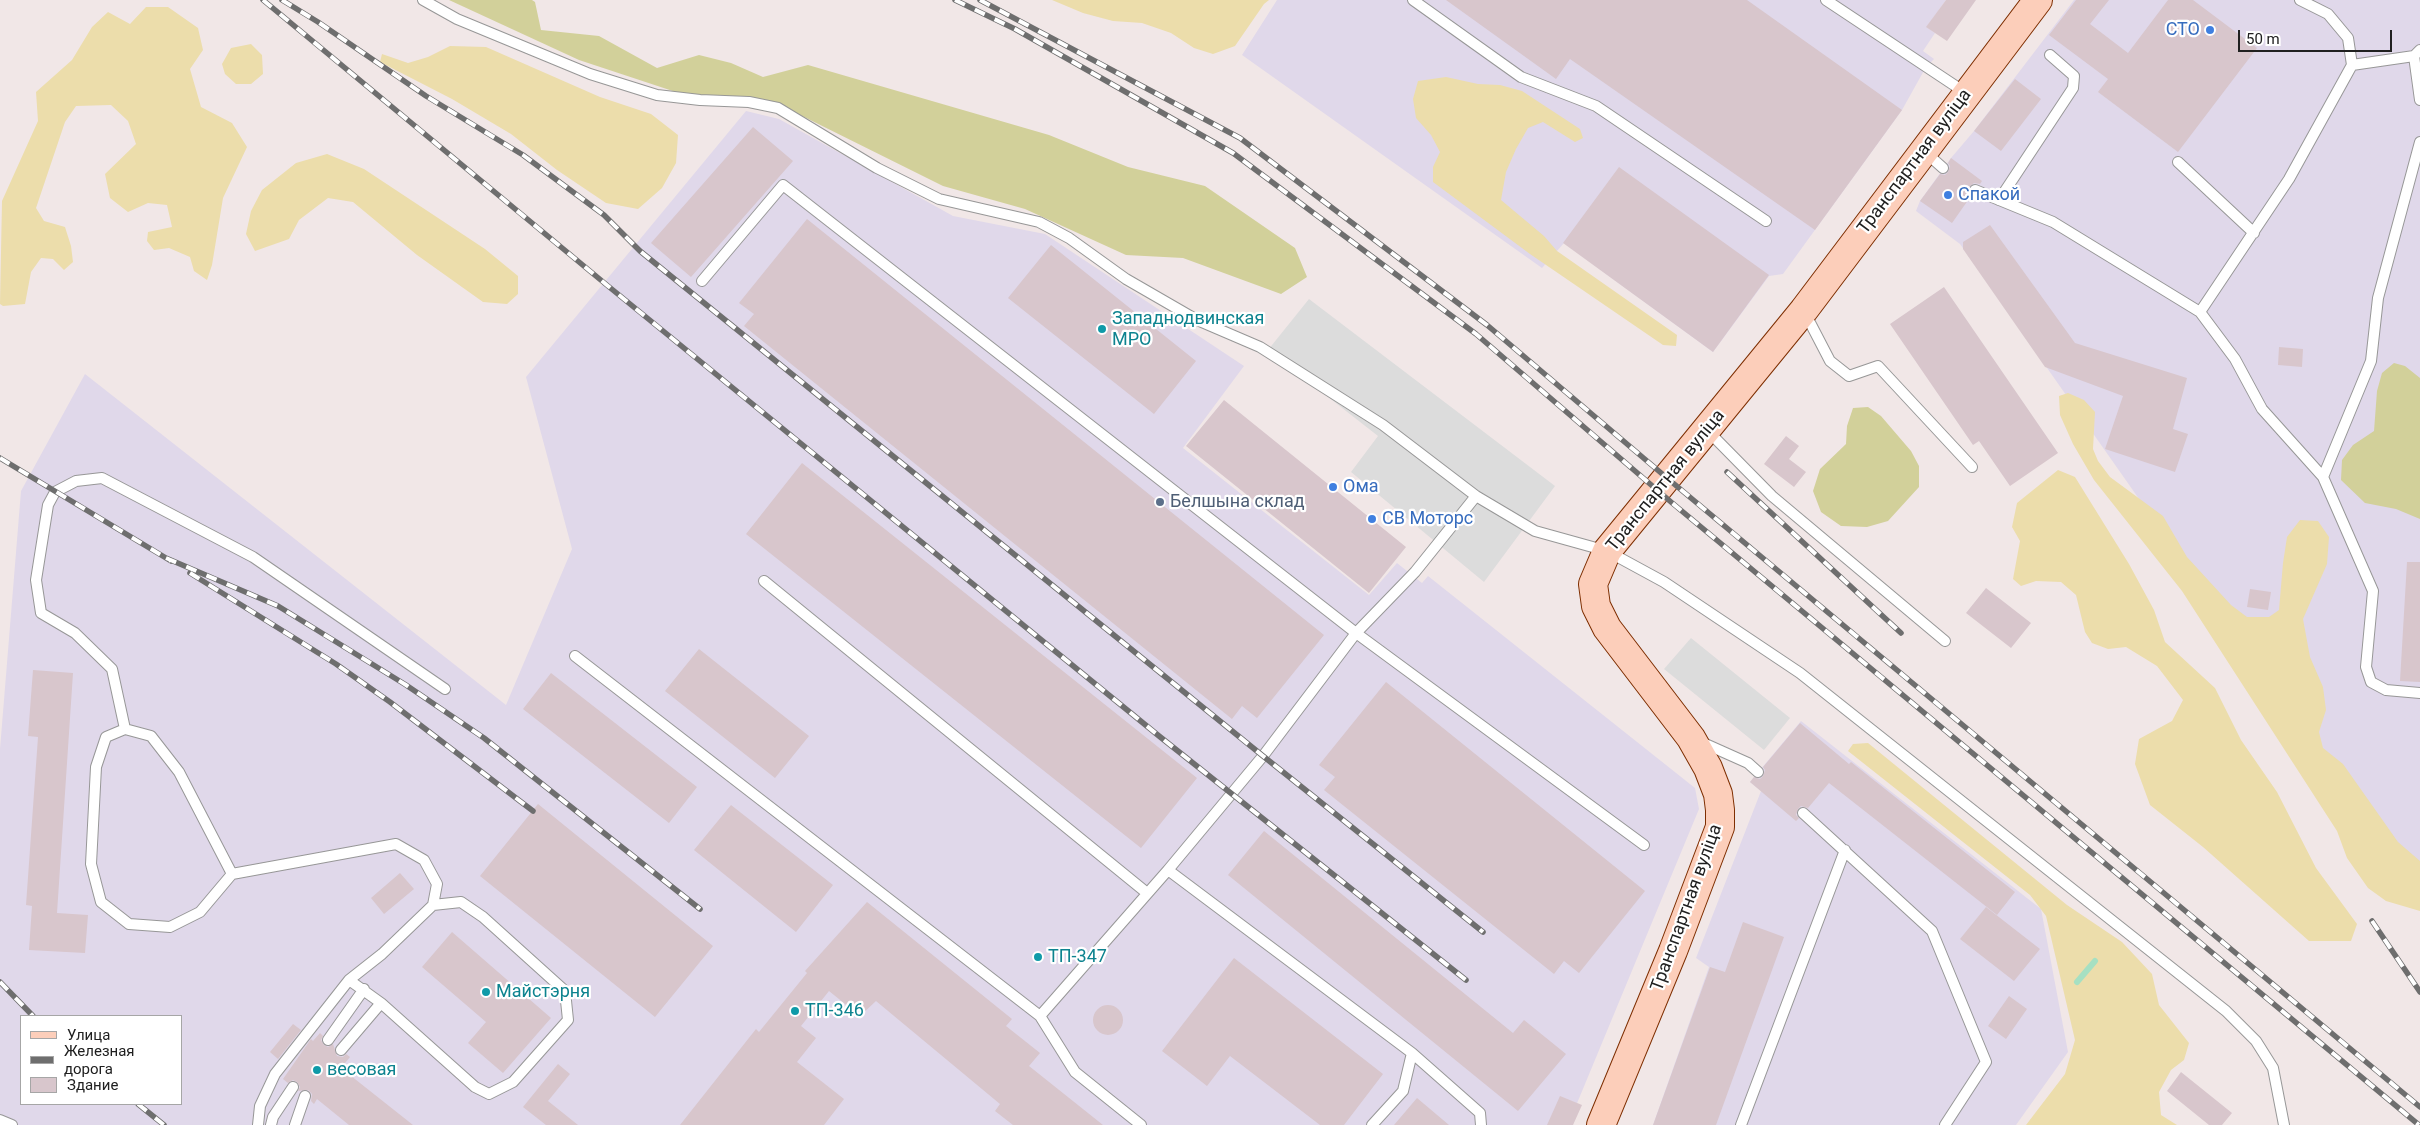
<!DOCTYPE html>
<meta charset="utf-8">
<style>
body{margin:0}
#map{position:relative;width:2420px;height:1125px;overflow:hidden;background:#f1e7e7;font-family:Roboto,sans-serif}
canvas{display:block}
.legend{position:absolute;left:20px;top:1015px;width:162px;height:90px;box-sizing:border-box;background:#fff;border:1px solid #a6a6a6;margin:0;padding:6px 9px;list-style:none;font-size:15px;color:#202020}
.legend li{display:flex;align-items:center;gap:10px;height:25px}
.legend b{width:25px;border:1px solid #a6a6a6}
.scale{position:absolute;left:2238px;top:30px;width:154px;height:22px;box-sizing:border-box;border:2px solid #202020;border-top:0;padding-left:6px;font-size:15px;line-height:18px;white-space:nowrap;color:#202020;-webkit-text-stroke:4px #fff;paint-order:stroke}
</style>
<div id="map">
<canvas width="2420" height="1125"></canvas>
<ul class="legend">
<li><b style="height:6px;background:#fcceba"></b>Улица</li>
<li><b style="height:6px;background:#6e6e6e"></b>Железная дорога</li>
<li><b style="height:14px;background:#d8c6cc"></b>Здание</li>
</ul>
<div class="scale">50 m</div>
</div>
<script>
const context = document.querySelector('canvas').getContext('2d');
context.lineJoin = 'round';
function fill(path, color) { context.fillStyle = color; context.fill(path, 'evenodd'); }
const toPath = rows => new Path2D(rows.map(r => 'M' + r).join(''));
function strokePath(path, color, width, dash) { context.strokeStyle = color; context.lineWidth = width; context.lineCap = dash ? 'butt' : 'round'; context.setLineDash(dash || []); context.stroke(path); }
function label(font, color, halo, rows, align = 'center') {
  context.font = font + ' Roboto,sans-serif'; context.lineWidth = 4.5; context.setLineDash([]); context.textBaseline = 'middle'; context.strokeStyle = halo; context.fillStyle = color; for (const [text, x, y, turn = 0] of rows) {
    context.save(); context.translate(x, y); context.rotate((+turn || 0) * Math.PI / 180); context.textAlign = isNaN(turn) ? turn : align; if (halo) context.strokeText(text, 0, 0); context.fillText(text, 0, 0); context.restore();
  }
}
fill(toPath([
 [1277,0,1946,0,1927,27,1935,33,1923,51,1934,59,1926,67,1902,110,1783,274,1769,276,1713,352,1564,243,1542,268,1242,55],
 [2074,0,2420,0,2420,875,2375,835,1960,244,1916,211,1920,201,1951,158,1974,131],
 [746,111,779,119,953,216,1045,234,1244,366,1183,448,1369,595,1397,563,1422,583,1428,576,1695,788,1699,809,1568,1125,0,1125,0,749,21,491,85,374,506,705,572,549,526,377],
 [21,1016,181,1016,181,1104,21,1104],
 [1801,721,2041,909,2068,1052,2016,1125,1653,1125,1709,967,1696,958,1761,791,1750,782]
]), '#e0d8ea');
fill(toPath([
 [1052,0,1269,0,1264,4,1235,46,1213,54,1194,48,1171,33,1142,23,1113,21,1083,13],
 [146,7,168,7,198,28,203,50,190,69,201,107,232,123,247,147,223,198,212,265,207,280,194,271,190,257,169,248,154,250,147,241,148,232,172,227,167,205,148,203,128,212,110,198,105,174,136,144,128,121,111,105,76,106,65,122,36,208,44,221,65,227,71,246,73,262,64,270,53,259,41,258,31,272,25,304,3,306,0,304,2,201,38,121,36,92,72,60,92,27,108,12,130,24],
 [251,44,262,55,263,74,251,84,236,84,225,74,222,64,231,48],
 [450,46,486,47,600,97,651,114,678,135,676,163,662,188,638,209,606,203,557,170,511,134,452,99,380,62,382,54,408,63,428,57],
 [1446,77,1478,84,1500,85,1522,91,1580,129,1583,138,1575,142,1543,122,1528,128,1516,149,1506,172,1501,200,1544,236,1557,251,1677,335,1676,346,1663,345,1530,254,1433,182,1433,167,1440,152,1431,135,1416,118,1413,99,1418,81],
 [327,154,364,169,485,249,518,276,518,294,507,304,483,302,417,255,353,202,328,198,299,220,289,239,255,251,246,234,251,211,262,190,296,163],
 [2068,393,2084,400,2095,412,2093,449,2098,461,2110,477,2163,516,2187,557,2231,605,2247,617,2269,617,2279,610,2283,563,2287,537,2300,520,2318,521,2329,537,2327,564,2303,619,2310,657,2323,687,2326,710,2319,732,2323,748,2343,764,2398,842,2420,861,2420,911,2386,901,2368,888,2347,858,2337,831,2182,591,2094,480,2073,444,2060,415,2059,396],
 [2058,470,2075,477,2129,564,2154,610,2165,642,2215,688,2241,740,2277,792,2316,868,2357,924,2351,941,2309,941,2203,847,2150,805,2135,764,2139,739,2172,721,2183,700,2157,666,2126,647,2108,649,2092,643,2085,632,2076,595,2061,582,2036,581,2021,586,2013,579,2020,541,2012,527,2017,503],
 [1868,743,2067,905,2122,942,2152,974,2159,1005,2189,1043,2184,1060,2171,1070,2159,1092,2161,1115,2177,1125,2026,1125,2065,1074,2075,1040,2046,916,2030,895,1848,751,1853,744]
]), '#ecddab');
fill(toPath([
 [449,0,532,0,535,2,541,30,599,36,657,68,699,55,731,63,763,77,808,65,1049,135,1128,167,1205,186,1295,248,1307,277,1281,294,1183,258,1126,255,1025,209,943,186,772,101,703,101,579,60],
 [2394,363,2405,366,2420,378,2420,519,2396,509,2365,503,2341,480,2342,460,2353,445,2374,431,2377,391,2382,373],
 [1868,407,1881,416,1911,451,1919,466,1919,487,1888,521,1867,527,1841,526,1821,512,1813,491,1820,469,1846,444,1847,426,1853,408]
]), '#d2d09a');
fill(toPath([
 [1309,299,1555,486,1484,582,1351,472,1378,436,1268,350],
 [1691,638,1790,718,1764,750,1664,669]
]), '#dcdcdc');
strokePath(toPath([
 [2077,982,2095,961]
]), '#a6e0c2', 6);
fill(toPath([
 [1446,0,1747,0,1902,110,1815,230,1570,59,1556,79],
 [1946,0,1976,0,1947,41,1926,27],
 [2076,0,2109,0,2090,24,2128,53,2168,0,2193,0,2257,48,2178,152,2098,92,2108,79,2049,35],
 [2015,79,2041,99,2001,151,1974,131],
 [753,127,793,161,691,277,651,243],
 [1951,158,1982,181,1980,184,1974,183,1969,187,1968,191,1971,196,1952,223,1920,201,1940,174,1945,175,1948,172,1950,166,1948,163],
 [1619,167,1769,275,1713,352,1563,243],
 [807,219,1324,635,1257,718,1242,706,1232,719,744,326,754,314,739,303],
 [1990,225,2075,343,2187,378,2173,429,2188,434,2175,472,2105,449,2123,396,2045,367,1963,249,1963,242],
 [1051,245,1196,361,1154,414,1008,298],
 [1944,287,2058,453,2010,486,1979,441,1973,445,1890,324],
 [2279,347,2303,349,2302,367,2278,365],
 [1224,400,1406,547,1369,593,1186,446],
 [1786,436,1799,446,1789,459,1806,472,1794,487,1764,464],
 [802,463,1197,778,1141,848,746,534],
 [2407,562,2420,562,2420,682,2400,681],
 [1986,588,2031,623,2011,648,1966,613],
 [2250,589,2271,592,2268,610,2247,607],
 [699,649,809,736,775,778,665,691],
 [33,670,73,673,57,913,88,915,85,953,29,950,32,906,26,905,38,737,28,736],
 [551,673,697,787,669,823,523,709],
 [1386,682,1645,891,1579,973,1564,961,1554,974,1324,790,1335,777,1319,765],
 [1800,723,1849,764,1851,762,2015,892,1997,915,1829,783,1808,808,1801,806,1798,809,1796,815,1799,818,1796,821,1750,782,1754,777,1760,779,1763,776,1765,770,1763,767],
 [538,804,713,946,655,1017,480,876],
 [731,805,833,885,796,932,694,850],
 [1264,831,1513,1033,1524,1020,1566,1054,1518,1111,1228,875],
 [400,873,414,889,384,914,371,898],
 [867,902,1012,1019,1006,1026,1040,1053,1029,1066,1103,1125,1013,1125,995,1111,1000,1104,876,1001,860,1016,829,991,801,1026,816,1038,797,1062,844,1099,824,1125,680,1125,756,1029,759,1032,807,973,805,971],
 [1986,907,2040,949,2014,981,1960,939],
 [1743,922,1784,937,1716,1125,1653,1125,1710,967,1725,972],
 [452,932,551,1018,503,1073,468,1043,486,1022,422,967],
 [1234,958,1383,1074,1344,1125,1320,1125,1230,1056,1207,1086,1162,1051],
 [2009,996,2027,1009,2006,1039,1988,1026],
 '1093 1020a15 15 0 1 1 30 0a15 15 0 1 1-30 0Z',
 [293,1024,301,1030,278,1059,270,1052],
 [320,1033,323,1036,321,1040,324,1045,328,1047,333,1044,337,1056,343,1057,346,1054,350,1057,341,1068,413,1125,349,1125,317,1099,314,1104,311,1101,312,1094,308,1090,298,1091,300,1087,297,1082,293,1080,288,1083,283,1079,311,1039,313,1041],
 [558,1064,570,1074,548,1101,578,1125,546,1125,523,1107],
 [2181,1072,2232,1113,2222,1125,2209,1125,2167,1091],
 [1560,1096,1582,1105,1573,1125,1547,1125],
 [1417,1098,1449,1125,1394,1125]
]), '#d8c6cc');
const service = toPath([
 [423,0,457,19,590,74,657,95,700,100,749,102,778,108,877,168,939,199,1039,222,1069,238,1126,279,1197,320,1260,347,1383,425,1476,496,1535,531,1607,551,1664,582,1800,673,2226,1011,2256,1041,2273,1068,2284,1125],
 [1413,0,1521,77,1596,106,1766,221],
 [1826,0,1966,93],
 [2414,56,2420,100],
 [2352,65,2414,56,2420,50],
 [1925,152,1943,168],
 [2178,162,2254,233],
 [1975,190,2053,222,2200,312,2235,359,2262,409,2323,477,2373,591,2366,667,2371,682,2386,690,2420,693],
 [1999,200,2073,88,2074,76,2050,55],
 [702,281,783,185,1356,633,1644,845],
 [1804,311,1830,361,1849,376,1878,366,1972,467],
 [2200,312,2289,179,2352,65,2348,38,2328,14,2300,0],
 [1707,430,1772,496,1945,641],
 [2323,477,2371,361,2378,298,2420,142],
 [764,581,1147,893],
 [575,656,1040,1016,1075,1072,1141,1125],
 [125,729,112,669,75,633,41,613,36,580,48,505,55,492,76,481,102,478,253,557,445,689],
 [1701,742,1748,763,1758,772],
 [1803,813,1932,931,1986,1062,1945,1125],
 [232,874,179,772,151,736,125,729,106,737,96,767,91,864,101,902,129,924,170,927,200,912,232,874,396,844,424,860,437,884,433,905],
 [1040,1016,1168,870],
 [328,1040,364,989],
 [341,1050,381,1003],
 [1412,1053,1480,1113,1481,1125],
 [0,1120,12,1125],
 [258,1125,260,1106,275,1074,349,980,382,954,433,905,461,902,483,917,565,991,568,1020,513,1082,489,1094,475,1087,381,1003,349,980],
 [271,1125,273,1117,293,1087],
 [295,1125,305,1096],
 [1372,1125,1403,1091,1412,1053,1168,870,1263,756,1356,633,1415,572,1476,496],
 [1741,1125,1845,850]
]);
const secondary = toPath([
 [1601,1125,1673,951,1720,827,1720,810,1718,794,1708,768,1691,738,1607,628,1596,606,1593,584,1607,551,1804,310,2038,0]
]);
strokePath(service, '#979797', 12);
strokePath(secondary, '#7e2e01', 30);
strokePath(service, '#fff', 10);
strokePath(secondary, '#fcceba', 28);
const rail = toPath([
 [263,0,608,286,1159,736,1466,980],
 [282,0,318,22,426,96,523,155,604,215,640,251,1263,756,1483,932],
 [955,0,1015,29,1233,153,1476,334,1671,502,2419,1125],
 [980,0,1240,138,1487,325,1667,478,2420,1107],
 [0,458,171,561],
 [1727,472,1901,633],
 [166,558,278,606,406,685,484,738,700,909],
 [190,573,336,664,390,702,533,811],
 [2372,921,2420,992],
 [0,982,33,1016],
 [138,1104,164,1125]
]);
strokePath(rail, '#6e6e6e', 5.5);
strokePath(rail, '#fff', 4, [11]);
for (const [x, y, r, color] of [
 [2210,30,5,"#3f7fe0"],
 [1948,195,5,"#3f7fe0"],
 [1102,329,5,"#0f9aa8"],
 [1333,487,5,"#3f7fe0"],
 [1160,502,5,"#5c6f8a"],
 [1372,519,5,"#3f7fe0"],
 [1038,957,5,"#0f9aa8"],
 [486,992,5,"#0f9aa8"],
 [795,1011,5,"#0f9aa8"],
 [317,1070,5,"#0f9aa8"]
]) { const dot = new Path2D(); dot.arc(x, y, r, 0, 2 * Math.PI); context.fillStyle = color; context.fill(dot); strokePath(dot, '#fff', 2); }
label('18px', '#366cbe', '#fff', [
 ["СТО",2200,30,"right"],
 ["Спакой",1958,195],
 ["Ома",1343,487],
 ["СВ Моторс",1382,519]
], 'left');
label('18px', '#202020', '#fff', [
 ["Транспартная вуліца",1915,162,-53],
 ["Транспартная вуліца",1666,481,-51],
 ["Транспартная вуліца",1687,908,-70]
]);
label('18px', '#0d838f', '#fff', [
 ["Западнодвинская",1112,319],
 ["МРО",1112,340],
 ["ТП-347",1048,957],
 ["Майстэрня",496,992],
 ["ТП-346",805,1011],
 ["весовая",327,1070]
], 'left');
label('18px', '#4e5e75', '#fff', [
 ["Белшына склад",1170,502]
], 'left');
</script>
